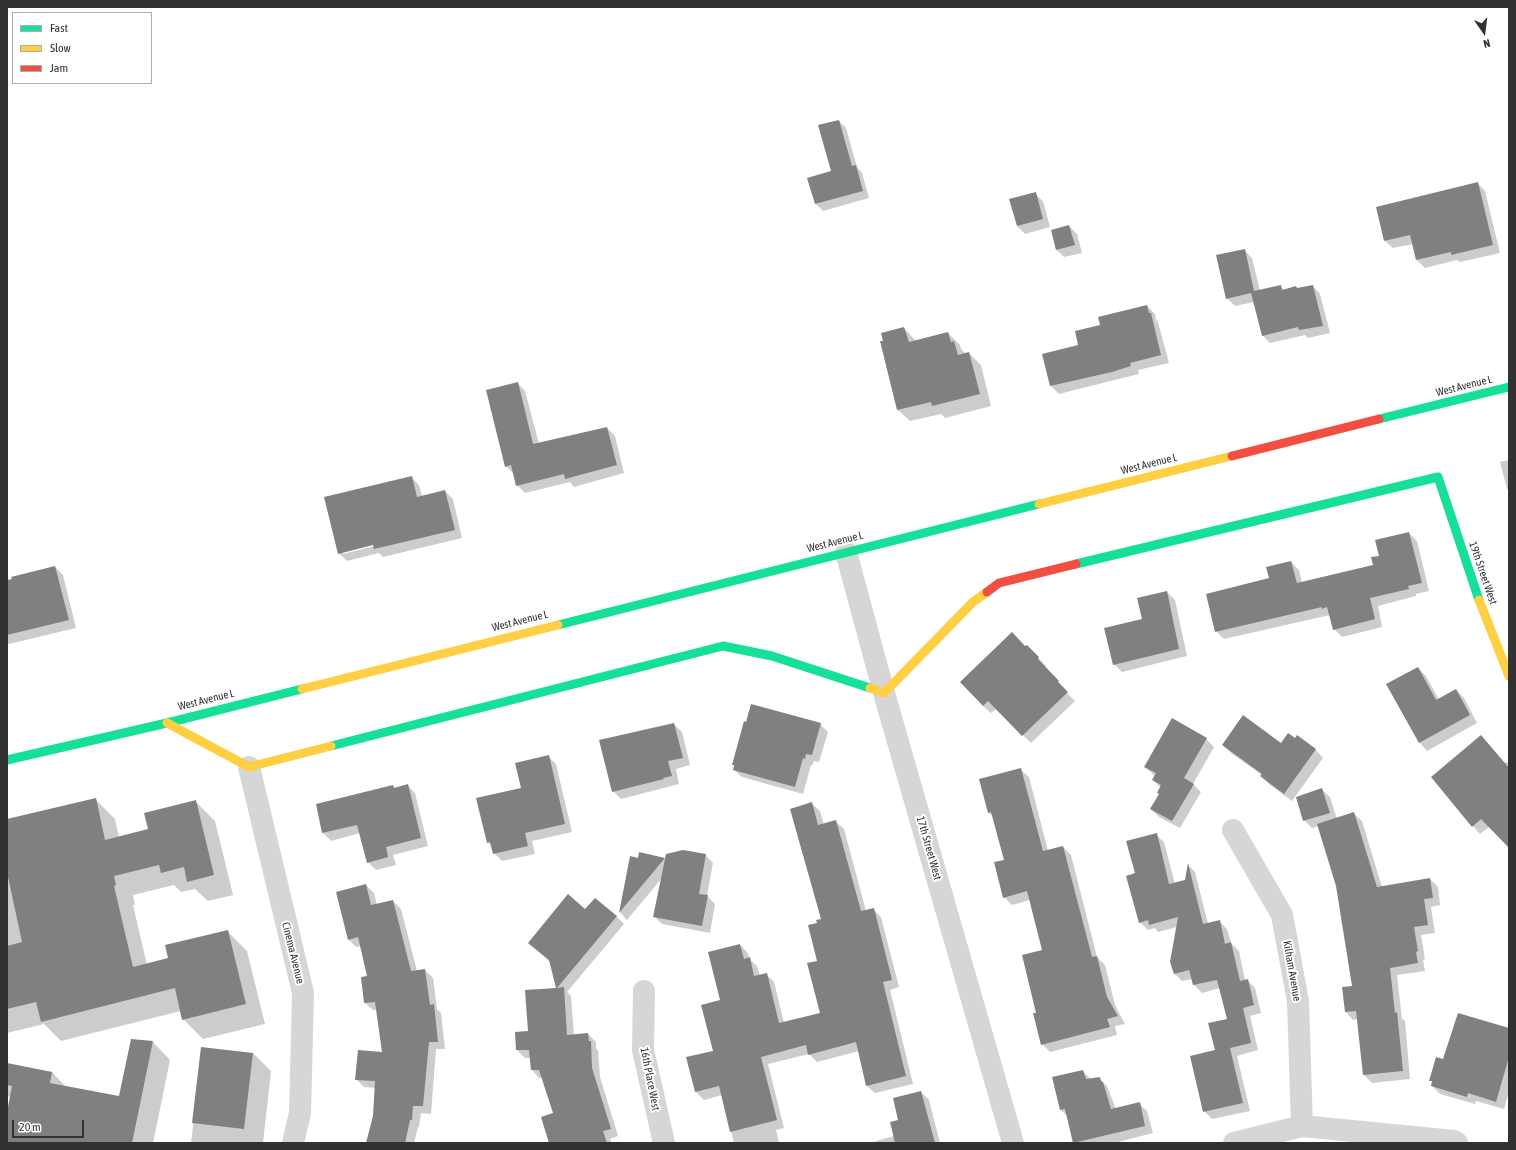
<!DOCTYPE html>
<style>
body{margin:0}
#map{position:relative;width:1516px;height:1150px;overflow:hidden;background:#fff;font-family:"Asap Condensed",sans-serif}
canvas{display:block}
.frame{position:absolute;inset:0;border:8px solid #323232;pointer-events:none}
.legend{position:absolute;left:12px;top:12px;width:140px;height:72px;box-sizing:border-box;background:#fff;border:1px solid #adadad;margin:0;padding:5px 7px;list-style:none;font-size:12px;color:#323232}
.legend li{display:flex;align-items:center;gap:8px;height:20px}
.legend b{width:20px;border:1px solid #adadad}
.north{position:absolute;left:1464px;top:12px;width:40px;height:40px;-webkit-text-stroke:3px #fff;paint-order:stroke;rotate:166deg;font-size:11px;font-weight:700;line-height:16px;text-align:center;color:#323232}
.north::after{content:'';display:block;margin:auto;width:14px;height:18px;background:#323232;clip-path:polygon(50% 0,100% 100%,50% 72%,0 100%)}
.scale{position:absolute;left:12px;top:1120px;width:72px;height:18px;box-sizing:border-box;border:2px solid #323232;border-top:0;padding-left:5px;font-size:12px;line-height:14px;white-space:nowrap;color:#323232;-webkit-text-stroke:3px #fff;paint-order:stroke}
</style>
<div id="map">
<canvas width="1516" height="1150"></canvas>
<div class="frame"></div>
<ul class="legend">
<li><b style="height:5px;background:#16e098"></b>Fast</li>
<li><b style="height:5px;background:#ffcf43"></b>Slow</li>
<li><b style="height:5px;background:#f24e42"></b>Jam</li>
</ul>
<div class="north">N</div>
<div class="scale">20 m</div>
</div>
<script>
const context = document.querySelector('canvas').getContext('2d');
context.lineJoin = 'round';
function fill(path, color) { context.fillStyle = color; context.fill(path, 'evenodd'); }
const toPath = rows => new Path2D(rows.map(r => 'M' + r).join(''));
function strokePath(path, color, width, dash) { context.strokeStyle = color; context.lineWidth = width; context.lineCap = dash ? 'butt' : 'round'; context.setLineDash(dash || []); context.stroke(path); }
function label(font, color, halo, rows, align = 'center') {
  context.font = font + ' "Asap Condensed",sans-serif'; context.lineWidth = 4; context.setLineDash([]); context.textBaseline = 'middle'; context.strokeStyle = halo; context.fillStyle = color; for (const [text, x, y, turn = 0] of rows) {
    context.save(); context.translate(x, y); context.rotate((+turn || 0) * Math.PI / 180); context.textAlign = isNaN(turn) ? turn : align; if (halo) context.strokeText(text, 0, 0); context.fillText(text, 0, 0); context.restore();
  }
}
fill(toPath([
 [839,121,846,128,857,167,862,173,869,198,823,211,816,204,809,178,832,172],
 [1477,183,1485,191,1500,253,1460,262,1457,260,1425,268,1417,260,1413,244,1393,248,1385,241],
 [1035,194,1043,201,1050,227,1025,234,1017,226],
 [1069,226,1077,234,1082,253,1064,257,1057,250],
 [1244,250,1252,258,1260,291,1280,286,1284,290,1298,289,1313,286,1320,294,1330,333,1308,338,1305,335,1270,343,1262,335,1254,302,1235,306,1227,298],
 [1147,306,1155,314,1156,320,1158,322,1169,363,1138,370,1139,374,1059,394,1051,386,1043,355,1079,346,1101,326],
 [904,328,916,341,948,333,960,345,961,349,966,354,969,353,981,365,991,406,945,418,941,414,910,421,898,410],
 [517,383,525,391,539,444,607,428,615,436,624,473,574,487,570,482,525,493,517,485,514,474,506,466],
 [1509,460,1509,491,1507,489,1500,462],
 [411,477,419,485,422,496,445,491,453,499,462,538,383,557,379,553,347,561,339,553],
 [378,543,378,545,343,554,343,551],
 [1409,533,1417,541,1429,591,1416,594,1416,596,1378,606,1382,627,1342,637,1334,629,1330,615,1224,639,1216,631,1270,579,1291,562,1299,570,1302,583,1374,566,1380,556],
 [55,567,63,575,76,628,9,644,7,643,7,581],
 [1167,592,1175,600,1187,656,1122,672,1114,664,1143,619],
 [1027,646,1046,666,1045,667,1066,690,1065,691,1075,701,1031,743,996,709,991,713,983,706],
 [1418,668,1426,676,1439,700,1456,690,1464,698,1477,723,1427,751,1420,743,1388,685],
 [674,724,682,732,690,765,676,769,679,784,621,799,613,791],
 [820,724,828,732,819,762,814,761,812,766,811,765,803,794,742,777,734,770,735,767,733,764],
 [1297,736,1316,750,1323,758,1292,801,1269,784,1261,776,1262,775,1231,753,1223,745,1281,744,1295,739],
 [1481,736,1505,763,1507,762,1509,765,1509,846,1489,827,1480,834,1473,826],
 [1206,739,1214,747,1193,784,1201,792,1180,828,1159,817,1151,809,1160,794,1161,788,1153,780,1155,776,1145,767],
 [548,756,556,764,572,832,532,841,535,854,502,861,494,853,493,848,488,842,522,788],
 [1021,770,1029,777,1048,851,1063,847,1071,855,1097,957,1105,965,1115,1005,1125,1024,1115,1026,1117,1035,1050,1052,1042,1044,1037,1013,1043,951,1030,900,1012,905,1004,897,1005,860,994,817,989,813],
 [407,785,415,793,428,846,393,855,396,865,376,870,368,862,360,833,331,841,323,833,317,805,393,786,395,788],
 [1322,790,1330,797,1337,819,1354,814,1362,821,1382,887,1430,879,1438,887,1440,905,1431,907,1435,933,1421,935,1425,959,1423,960,1425,971,1397,975,1402,1019,1405,1021,1410,1079,1372,1083,1364,1075,1358,1019,1353,1020,1346,1012,1353,987,1337,886,1318,826,1312,828,1304,820],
 [95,799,115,819,119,837,150,830,195,801,215,821,233,895,208,901,195,889,181,892,174,885,133,895,135,905,133,905,147,965,170,959,227,931,247,951,265,1024,203,1039,183,1019,181,1011,61,1041,44,1024,7,1033,7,820],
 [812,804,820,811,824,825,836,822,844,829,866,911,873,909,881,917,899,987,890,990,913,1084,875,1093,867,1086,859,1051,817,1062,809,1054,768,1064,784,1128,776,1130,779,1143,734,1143,722,1095,704,1100,696,1092,687,1058,714,1051,721,1001,740,945,748,953,749,959,757,966,760,976,766,974,774,982,784,1023,821,1014,818,962,818,924,822,920],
 [1156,835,1164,842,1175,884,1186,881,1188,865,1195,872,1208,924,1219,921,1227,929,1231,943,1239,951,1245,980,1247,980,1255,988,1261,1013,1250,1016,1258,1050,1237,1056,1250,1111,1212,1119,1204,1111,1216,1051,1228,1019,1220,988,1202,993,1194,985,1193,979,1182,981,1174,973,1177,927,1158,932,1155,928,1148,930,1140,922,1136,874],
 [705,855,713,863,707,896,715,904,710,933,662,924,654,916,662,878,627,920,620,912,631,858,639,859,664,859,666,860],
 [366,885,374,893,377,905,393,901,401,909,417,971,425,970,433,978,437,1009,441,1013,445,1049,436,1049,431,1114,421,1113,419,1127,418,1127,414,1143,367,1143,374,1116,376,1088,364,1087,356,1079,383,1053,377,1010,373,1010,365,1003,369,977,361,946,356,947,349,940],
 [586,910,616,916,624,924,567,992,571,996,574,1035,588,1034,596,1042,596,1048,598,1050,600,1077,618,1136,610,1139,612,1143,551,1143,554,1114,543,1078,539,1078,532,1070,531,1058,525,1058,517,1050,516,1033,529,1032,557,989,550,962,529,943],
 [1509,1029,1509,1091,1504,1109,1476,1101,1475,1104,1440,1094,1432,1086,1433,1082,1430,1080],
 [153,1042,170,1060,153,1143,7,1143,7,1117,11,1098,7,1095,7,1064,52,1072,66,1087,120,1097],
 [202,1048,253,1053,271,1071,263,1143,191,1143],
 [1083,1072,1091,1079,1099,1079,1107,1086,1116,1109,1139,1104,1147,1111,1153,1133,1114,1143,1074,1143,1067,1116,1061,1110,1053,1078],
 [921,1092,929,1100,940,1143,876,1143,876,1141,894,1136,900,1121]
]), '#0003');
fill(toPath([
 [839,120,852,166,856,165,863,191,815,204,807,178,831,171,818,125],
 [1478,182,1493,245,1451,255,1451,252,1416,260,1410,235,1384,241,1376,207],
 [1036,192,1043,219,1017,226,1009,199],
 [1069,225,1075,245,1056,250,1051,230],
 [1245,249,1254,291,1281,285,1282,290,1296,286,1297,288,1313,285,1323,326,1299,330,1298,327,1262,336,1251,293,1226,299,1216,255],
 [1147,305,1149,313,1151,313,1161,355,1130,363,1131,366,1112,372,1050,386,1042,354,1078,345,1075,331,1100,325,1098,317],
 [904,327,909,342,948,332,951,342,954,341,958,355,969,352,980,394,932,406,931,402,897,410,880,341,883,341,881,333],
 [518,382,533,444,607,427,617,465,565,479,564,474,516,486,511,465,505,467,486,390],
 [412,476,417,497,445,490,455,530,374,549,373,545,338,554,324,497],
 [1409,532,1422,583,1408,586,1409,589,1370,598,1375,619,1333,630,1327,607,1322,609,1322,607,1215,632,1206,594,1269,578,1266,567,1291,561,1297,583,1373,565,1371,557,1379,556,1375,540],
 [55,566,69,620,7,635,7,580,12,579,11,577],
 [1167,591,1179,649,1113,665,1104,628,1142,619,1137,598],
 [1012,632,1025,646,1027,645,1039,657,1038,659,1059,681,1058,682,1068,692,1022,736,988,701,983,706,960,682],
 [1418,667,1436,700,1456,689,1470,715,1419,743,1386,684],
 [751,704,821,723,812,755,806,754,805,759,803,758,795,787,733,770,734,765,732,765,744,721,746,722],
 [1243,715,1281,743,1288,733,1295,738,1297,735,1316,749,1284,794,1260,776,1262,774,1222,745],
 [1172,718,1207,738,1184,778,1194,784,1172,821,1150,809,1159,794,1157,793,1161,785,1152,780,1156,773,1144,767],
 [674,723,683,758,668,761,672,776,663,778,664,779,612,792,599,740],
 [1481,735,1509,768,1509,848,1481,819,1472,827,1431,777],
 [549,755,565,824,525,833,528,846,493,854,490,842,487,843,476,798,521,788,515,763],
 [1021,768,1043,851,1063,846,1092,957,1097,956,1107,997,1118,1016,1107,1019,1110,1027,1041,1045,1033,1013,1036,1013,1022,955,1042,950,1027,891,1003,898,994,862,1004,860,991,812,988,813,979,779],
 [408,784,421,838,386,847,388,857,367,863,357,825,322,833,316,804,393,785,394,788],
 [1322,788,1330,813,1303,821,1296,797],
 [96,798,105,840,148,829,144,813,196,800,214,875,187,882,184,867,161,873,159,865,114,876,116,885,114,886,133,967,168,958,165,945,228,930,246,1004,182,1020,175,988,41,1022,36,1002,7,1009,7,946,22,942,7,872,7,819],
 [812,802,818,825,836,820,861,911,874,908,892,980,883,982,906,1076,866,1086,856,1042,808,1055,806,1045,761,1057,777,1120,730,1132,719,1086,695,1092,686,1057,713,1051,701,1005,720,1000,708,952,740,944,744,959,750,957,754,976,767,973,779,1023,820,1013,807,963,817,961,808,925,817,923,816,920,821,919,790,809],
 [1354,812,1377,887,1430,878,1433,898,1424,899,1428,925,1414,927,1418,951,1416,952,1418,963,1390,968,1395,1013,1397,1012,1403,1071,1363,1075,1356,1011,1345,1012,1342,987,1352,986,1336,886,1317,824],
 [1157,833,1169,884,1185,880,1188,863,1203,924,1220,920,1225,944,1231,942,1240,981,1248,979,1254,1005,1243,1008,1251,1043,1230,1048,1243,1103,1203,1112,1190,1056,1215,1050,1208,1023,1227,1019,1217,980,1193,985,1189,970,1174,974,1170,962,1178,917,1149,925,1148,920,1139,923,1126,876,1135,873,1126,841],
 [683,850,706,854,699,894,708,895,702,926,653,917,666,854],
 [639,852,665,858,619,913,630,856,638,858],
 [366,884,371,905,393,900,411,971,425,969,430,1005,434,1004,438,1042,429,1042,423,1106,413,1106,412,1120,410,1120,405,1143,366,1143,373,1116,375,1081,355,1080,358,1050,382,1052,375,1002,364,1003,361,977,367,976,358,937,348,940,336,892],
 [568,894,585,909,595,898,617,916,557,988,564,987,567,1035,588,1033,589,1041,591,1041,592,1068,611,1129,603,1131,607,1143,549,1143,541,1117,553,1113,539,1070,531,1070,529,1050,516,1050,515,1032,528,1031,525,990,556,988,549,960,528,943],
 [1458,1013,1509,1028,1509,1057,1496,1102,1468,1093,1467,1097,1431,1086,1432,1081,1429,1081,1436,1057,1443,1059],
 [131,1039,153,1041,132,1143,7,1143,7,1112,12,1086,7,1085,7,1063,52,1072,50,1083,119,1096],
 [201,1047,253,1053,244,1129,192,1123],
 [1083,1070,1086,1079,1100,1077,1101,1081,1103,1082,1111,1109,1140,1102,1145,1126,1073,1143,1065,1109,1060,1110,1052,1077],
 [921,1091,935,1143,895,1143,890,1122,898,1120,893,1098]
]), '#808080');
strokePath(toPath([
 [846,552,884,693,1013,1143],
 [249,767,303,993,300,1113,293,1143],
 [1233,830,1282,915,1298,1001,1302,1126],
 [644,991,643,1050,664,1143],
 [1234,1143,1302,1126,1454,1141,1457,1143]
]), '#d6d6d6', 22);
strokePath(toPath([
 [1379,419,1509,387],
 [1076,564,1438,477,1479,600],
 [558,625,1039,504],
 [331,746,723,646,772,656,870,688],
 [7,760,167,723,302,689]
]), '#16e098', 9);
strokePath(toPath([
 [1039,504,1232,456],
 [1479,600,1509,676],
 [870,688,884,693,973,602,987,592],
 [302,689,558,625],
 [167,723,249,767,331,746]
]), '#ffcf43', 9);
strokePath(toPath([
 [1232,456,1379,419],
 [987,592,999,583,1076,564]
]), '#f24e42', 9);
label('11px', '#323232', '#fff', [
 ["West Avenue L",1464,386,-14],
 ["West Avenue L",1149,464,-14],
 ["West Avenue L",835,542,-14],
 ["19th Street West",1483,573,71],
 ["West Avenue L",520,621,-14],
 ["West Avenue L",206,700,-14],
 ["17th Street West",929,848,74],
 ["Cinema Avenue",293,953,76],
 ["Kilham Avenue",1292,971,80],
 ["16th Place West",650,1079,79]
]);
</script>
